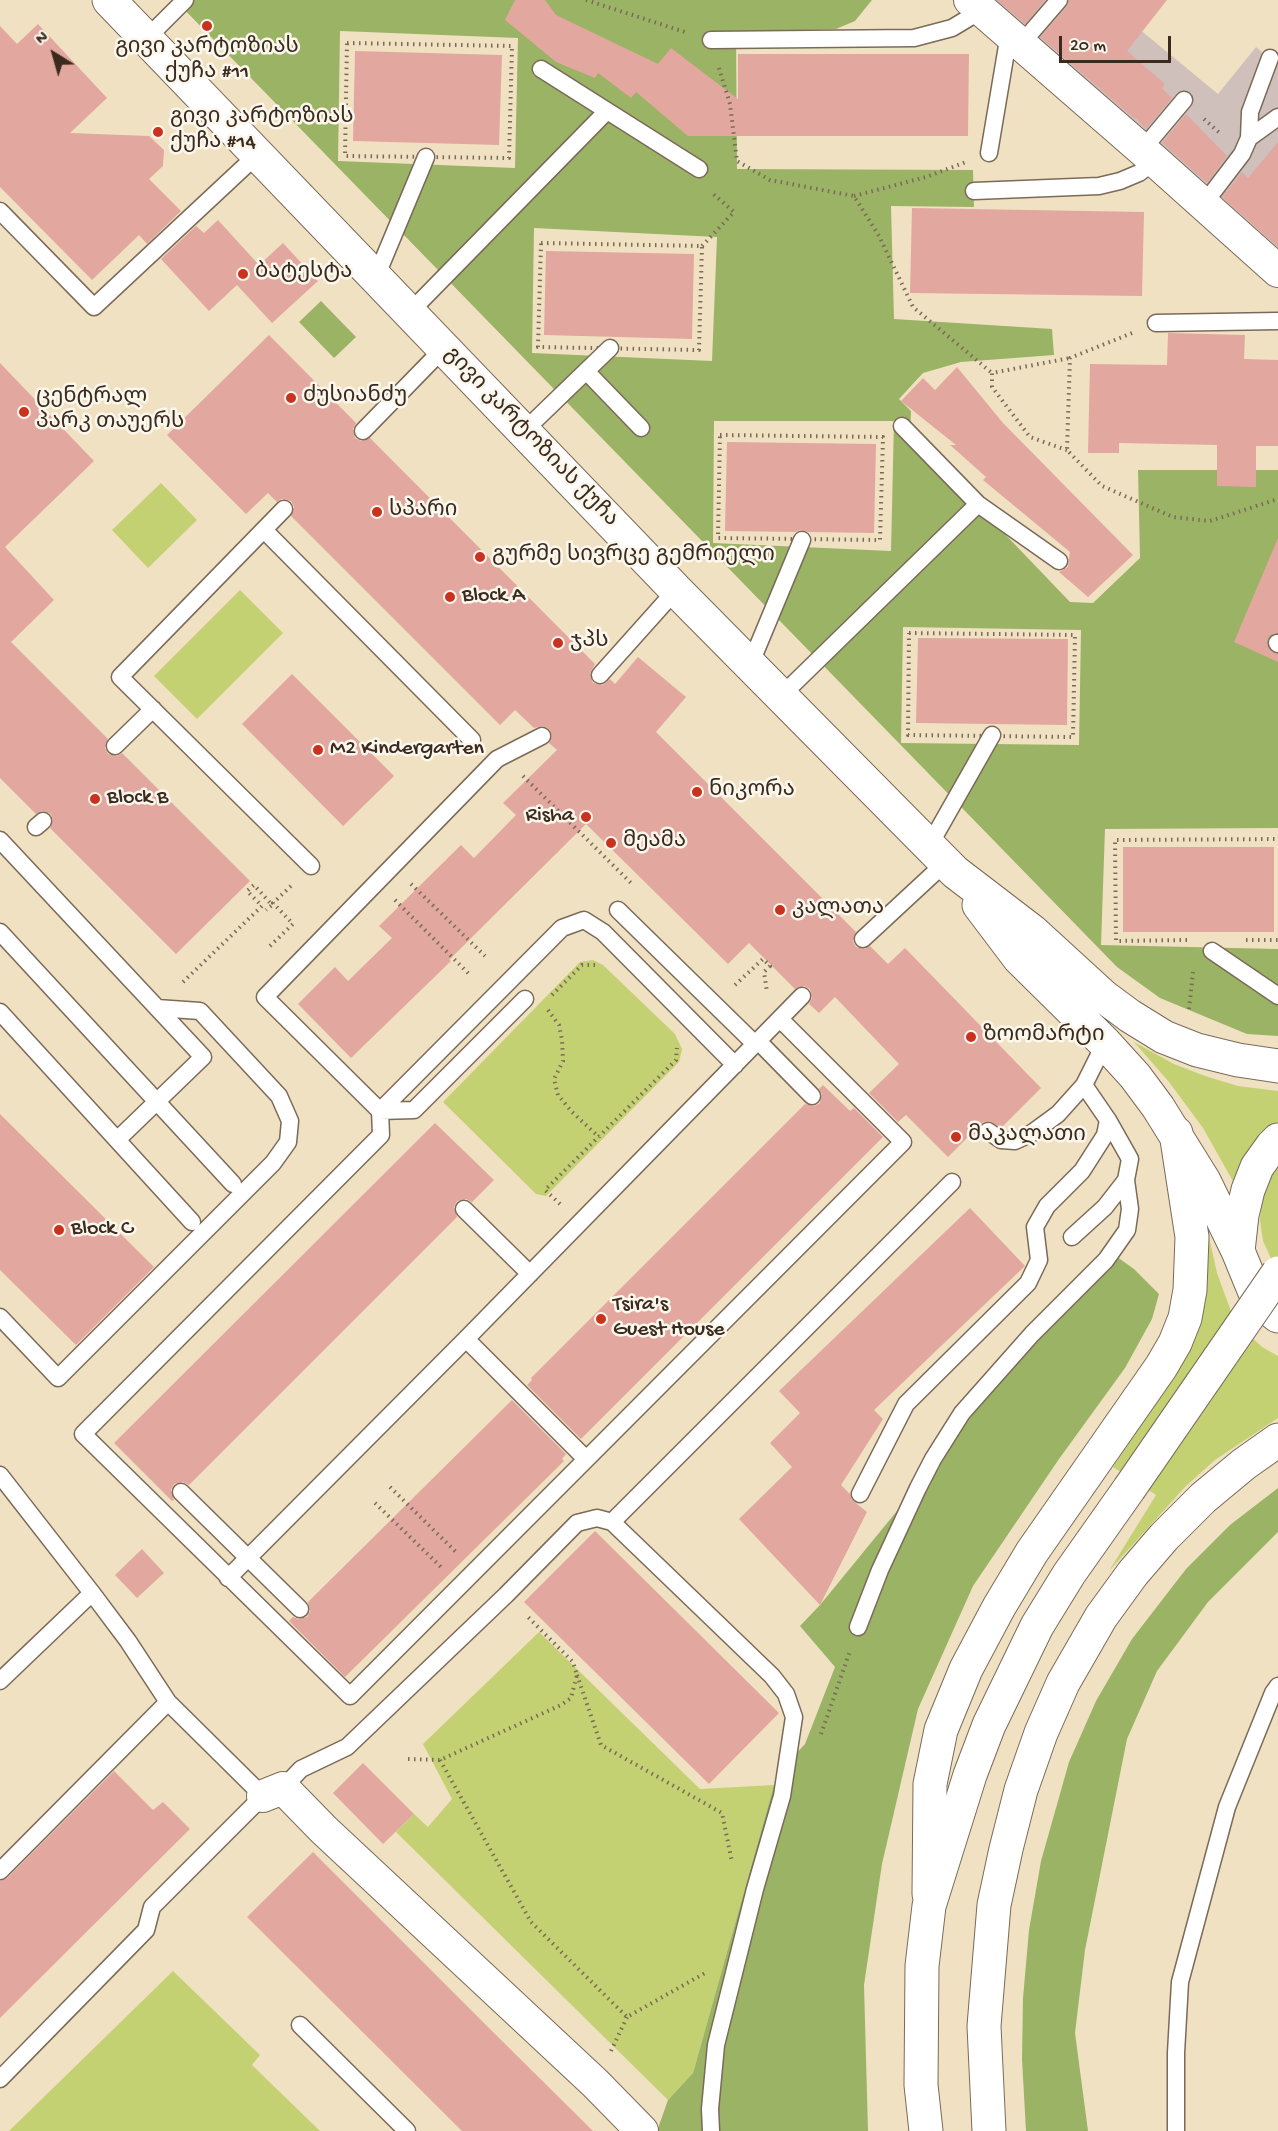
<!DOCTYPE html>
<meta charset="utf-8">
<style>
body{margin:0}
#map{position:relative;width:1278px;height:2131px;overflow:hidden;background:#f1e1c3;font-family:"Gochi Hand",sans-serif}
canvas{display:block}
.north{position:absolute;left:24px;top:24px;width:60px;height:60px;-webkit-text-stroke:4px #fbf7ec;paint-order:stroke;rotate:323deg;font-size:16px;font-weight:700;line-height:24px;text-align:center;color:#3b2a1e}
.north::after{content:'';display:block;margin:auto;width:21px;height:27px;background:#3b2a1e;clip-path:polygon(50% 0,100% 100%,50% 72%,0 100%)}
.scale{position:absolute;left:1059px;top:36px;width:112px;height:27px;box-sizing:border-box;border:3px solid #3b2a1e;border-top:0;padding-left:8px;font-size:18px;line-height:21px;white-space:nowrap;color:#3b2a1e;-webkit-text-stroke:4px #fbf7ec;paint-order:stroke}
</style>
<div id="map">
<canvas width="1278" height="2131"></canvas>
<div class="north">N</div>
<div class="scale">20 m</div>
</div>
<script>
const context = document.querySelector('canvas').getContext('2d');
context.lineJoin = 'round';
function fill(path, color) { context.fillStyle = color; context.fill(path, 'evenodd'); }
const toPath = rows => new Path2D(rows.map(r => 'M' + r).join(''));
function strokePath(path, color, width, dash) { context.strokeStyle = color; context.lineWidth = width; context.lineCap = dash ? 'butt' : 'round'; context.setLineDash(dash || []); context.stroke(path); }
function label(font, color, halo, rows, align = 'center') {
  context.font = font + ' "Gochi Hand","Noto Sans Georgian",sans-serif'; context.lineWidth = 5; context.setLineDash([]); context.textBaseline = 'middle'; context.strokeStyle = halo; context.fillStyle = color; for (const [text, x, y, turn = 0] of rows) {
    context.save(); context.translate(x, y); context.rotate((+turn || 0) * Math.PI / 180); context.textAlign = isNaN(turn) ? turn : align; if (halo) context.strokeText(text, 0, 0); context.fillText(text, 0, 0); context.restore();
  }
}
fill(toPath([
 [983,0,1104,0,1218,94,1256,47,1278,65,1278,257]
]), '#d0c0bc');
fill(toPath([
 [161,483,197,520,148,568,112,530],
 [240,590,283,633,197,719,154,676],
 [593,960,603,965,675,1034,682,1049,679,1062,546,1196,536,1194,443,1102,580,962],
 [1134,1042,1174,1064,1205,1076,1238,1086,1278,1091,1278,1122,1264,1134,1234,1183,1203,1128,1169,1082],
 [1278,1164,1278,1269,1274,1265,1263,1241,1260,1220,1262,1195,1274,1167],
 [1209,1237,1217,1273,1232,1314,1245,1331,1262,1347,1278,1356,1278,1418,1215,1460,1185,1487,1109,1571,1156,1495,1113,1467,1173,1378,1192,1346,1200,1324,1207,1290],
 [539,1632,700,1789,774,1785,693,2073,668,2100,396,1832,414,1814,428,1827,452,1799,423,1744],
 [173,1971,260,2055,252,2065,320,2131,9,2131]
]), '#c4d173');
fill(toPath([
 [175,0,872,0,855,21,836,29,736,32,737,169,973,170,974,207,891,206,894,319,1052,329,1054,355,961,362,923,373,899,399,911,411,910,435,1070,602,1093,603,1140,558,1138,470,1278,470,1278,828,1105,829,1101,945,1278,949,1278,1036,1247,1034,1160,998,1117,967],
 [340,31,518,38,515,168,338,161],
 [534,228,717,237,712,361,532,353],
 [714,421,894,421,891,551,713,543],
 [903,627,1081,630,1079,745,901,743],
 [321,301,356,337,334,358,299,322],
 [1113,1254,1134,1269,1159,1294,1152,1319,1125,1368,1059,1459,973,1586,918,1709,882,1864,864,1985,868,2131,657,2131,668,2100,693,2073,774,1785,788,1762,805,1744,835,1667,800,1626,820,1605,942,1456,1000,1377],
 [1278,1488,1278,1532,1208,1602,1157,1671,1127,1739,1085,1950,1075,2033,1088,2131,1026,2131,1022,2059,1023,1998,1029,1930,1041,1861,1069,1762,1096,1701,1132,1639,1186,1569,1230,1525]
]), '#9bb365');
fill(toPath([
 [515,0,545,0,556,15,658,64,671,48,738,99,738,54,969,54,968,136,688,136,636,92,631,98,598,73,595,78,556,62,505,20],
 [997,0,1045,0,1025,24],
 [1069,0,1167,0,1127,51,1165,84,1162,88,1172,98,1146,129,1136,118,1135,119,1040,37,1067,7],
 [38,24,107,98,70,133,149,136,164,150,163,166,149,179,181,211,147,244,139,235,92,280,0,187,0,26,17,44],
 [355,51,502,55,499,145,353,141],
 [1186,114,1227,156,1207,183,1162,143],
 [1278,142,1278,247,1222,197,1242,172,1248,178],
 [912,208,1144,212,1142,296,910,293],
 [218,220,259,265,283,243,318,281,272,323,237,285,209,311,161,259,196,226,204,233],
 [546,251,694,254,692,339,544,335],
 [1168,333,1245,335,1244,359,1278,360,1278,446,1256,446,1256,487,1217,486,1217,445,1119,443,1119,453,1088,453,1090,364,1167,365],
 [269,335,356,423,353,429,355,438,361,441,370,438,595,664,590,673,593,683,603,685,610,679,615,684,638,657,686,697,656,732,856,932,853,941,856,947,865,949,870,946,888,964,905,948,1041,1088,1003,1126,1000,1127,989,1121,983,1122,979,1126,978,1133,969,1136,948,1157,906,1115,898,1122,869,1093,899,1064,835,997,819,1013,809,1004,812,998,810,989,804,986,795,989,749,943,728,964,586,824,449,960,451,961,351,1058,298,1004,335,967,348,981,392,938,379,926,461,845,474,858,516,815,503,803,557,750,549,743,552,736,548,728,542,726,534,728,515,710,500,725,291,516,294,507,291,501,282,499,277,502,268,493,246,514,167,435],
 [0,363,94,461,5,547,54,600,11,642,108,739,105,748,108,754,117,756,122,753,250,881,176,954,50,828,53,820,51,814,42,811,36,814,0,778],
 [957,367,1003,423,1133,555,1088,597,1059,572,1068,567,1070,552,983,480,986,477,950,445,956,445,901,401,923,378,935,390],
 [727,442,876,444,874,533,809,532,801,530,795,532,725,531],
 [1278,538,1278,633,1270,635,1267,641,1270,650,1278,654,1278,662,1234,642],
 [918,638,1068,639,1067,725,916,723],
 [292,674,394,776,343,826,242,724],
 [1123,847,1274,847,1274,932,1123,932],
 [823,1085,850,1111,854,1108,883,1137,581,1439,527,1385,532,1380,531,1378,805,1104,814,1106,820,1103,822,1094,819,1089],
 [0,1114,154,1267,76,1345,0,1270],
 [435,1123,494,1180,472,1202,466,1199,457,1201,454,1207,457,1217,189,1485,183,1482,174,1484,171,1490,174,1500,172,1501,114,1443],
 [970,1208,1025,1266,874,1410,883,1419,841,1485,850,1494,852,1500,867,1512,820,1605,739,1519,792,1467,770,1443,800,1413,779,1391],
 [512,1400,566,1454,562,1459,564,1461,345,1677,289,1621,293,1617,298,1619,307,1617,310,1611,308,1602],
 [595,1531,779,1713,709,1784,524,1602],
 [142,1549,164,1573,137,1598,115,1575],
 [363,1763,414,1814,383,1844,333,1793],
 [114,1771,153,1810,163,1802,190,1829,0,2018,0,1881,7,1878],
 [313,1852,494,2033,593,2131,462,2131,247,1917]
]), '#e2a79f');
const lane = toPath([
 [146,39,185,0],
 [711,40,914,38,952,28,982,10],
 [1021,44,1059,0],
 [541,69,699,169],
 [1249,138,1250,112,1270,58],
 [1142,150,1184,100],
 [989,153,1009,34],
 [974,191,1099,186,1120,181,1139,173,1155,161],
 [1203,205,1242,154,1249,138,1278,117],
 [0,211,94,307,258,154],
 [376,277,426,157],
 [410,312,607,111],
 [1156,323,1278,321],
 [586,371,641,428],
 [902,426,978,504],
 [363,431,444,348],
 [524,431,610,348],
 [284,509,120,677,311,866],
 [264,530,472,740],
 [1277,643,1278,644],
 [750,665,802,540],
 [600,675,676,590],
 [781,696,978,504,1059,561],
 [542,736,497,759,265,997,380,1111,381,1135,83,1434,350,1696,903,1142,780,1019],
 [115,746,153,709],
 [36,827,43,821],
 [0,840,203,1057,117,1140],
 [929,846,992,735],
 [618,910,755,1044],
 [0,932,233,1184],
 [863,939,945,863],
 [1212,951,1278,996],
 [0,1012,192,1222],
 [758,1041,812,1096],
 [380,1111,562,928,584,920,603,932,735,1065],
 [380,1111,414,1110,525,999],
 [988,1131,1001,1140,1015,1141,1032,1133,1058,1114,1084,1085],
 [464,1209,530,1274],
 [1072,1237,1105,1207,1126,1180,1130,1159,1108,1120],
 [0,1317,58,1378,273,1163,288,1142,290,1121,279,1096,200,1011,157,1008],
 [466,1339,586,1459],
 [0,1475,92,1593,128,1641,168,1702],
 [181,1492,300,1609],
 [860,1494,906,1404,1028,1283,1039,1260,1035,1227,1047,1206,1082,1171,1105,1135,1108,1120,1084,1085,1105,1043],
 [612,1522,772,1676,786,1694,794,1717,782,1796,755,1889,716,2045,710,2109,711,2131],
 [228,1578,466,1339,802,996],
 [858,1627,880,1570,918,1488,933,1459,962,1413,1032,1334,1106,1260,1127,1230,1130,1209,1126,1180],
 [0,1681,92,1593],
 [283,1788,301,1769,347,1747,506,1595,577,1523,597,1518,612,1522,952,1182],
 [0,1871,168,1702,263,1796,152,1907,146,1930,0,2079],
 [300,2025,407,2131],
 [1176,2131,1176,2053,1180,1982,1227,1807,1273,1693,1278,1686]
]);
const street = toPath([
 [970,0,1155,161,1278,271],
 [263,1796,283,1788,324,1830,595,2083,642,2131]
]);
const secondary = toPath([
 [109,0,676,590,955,872,1032,931,1103,996,1130,1016,1164,1037,1197,1050,1238,1060,1278,1066],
 [979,905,1019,958,1105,1043,1135,1076,1158,1107,1204,1181,1238,1251,1254,1290,1263,1304,1278,1316],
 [1238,1251,1242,1215,1248,1190,1257,1167,1272,1146,1278,1140],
 [929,1894,930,1784,941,1730,966,1669,999,1607,1032,1552,1161,1367,1175,1343,1185,1318,1190,1290,1192,1237,1176,1133]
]);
const primary = toPath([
 [926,2131,921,2085,922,1966,929,1906,970,1775,989,1725,1037,1626,1069,1574,1129,1489],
 [989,2131,984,2026,994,1905,1006,1849,1021,1790,1041,1733,1063,1683,1101,1617,1133,1573,1164,1537,1203,1498,1244,1464,1278,1440]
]);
strokePath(lane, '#7b6a58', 19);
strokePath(street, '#7b6a58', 34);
strokePath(secondary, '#7b6a58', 35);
strokePath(primary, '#7b6a58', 35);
strokePath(toPath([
 [586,0,685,32],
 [347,43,512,46,509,158,345,156,347,43],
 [719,68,730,104,737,161,770,180,854,196,879,236,913,307,992,373],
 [1204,119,1221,134],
 [854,196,926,177,966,162],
 [541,243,702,246,699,350,538,347,541,243],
 [702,246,734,212,711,192],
 [1132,333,1070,358,1067,450,1102,486,1173,517,1210,521,1278,499],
 [720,435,883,437,880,540,718,538,720,435],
 [1067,450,1030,437,992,387,992,373,1070,358],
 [909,633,1075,635,1073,737,908,735,909,633],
 [523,776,633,885],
 [411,884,485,956],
 [395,900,469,974],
 [1187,940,1116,941,1115,840,1278,839],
 [1246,940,1278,940],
 [270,946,293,924,273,903,292,885],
 [183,982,262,906,247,891,254,885,272,905,266,910],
 [735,985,763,959,770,966,764,972,767,992],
 [552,995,582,965,595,965],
 [1189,1009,1193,972],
 [548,1010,559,1025,562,1040,563,1061,554,1079,558,1095,572,1112,599,1137],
 [560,1204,545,1190,676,1060,677,1048],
 [390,1487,456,1552],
 [375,1503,441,1567],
 [577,1675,601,1745,722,1813,732,1862],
 [821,1734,850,1651],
 [408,1759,440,1760,561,1705,571,1698,577,1675,573,1662,526,1615],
 [440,1760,531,1922,627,2017,705,1973],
 [611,2051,627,2017]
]), '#7b6a58', 4, [1.5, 4.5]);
strokePath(lane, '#fff', 16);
strokePath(street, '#fff', 32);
strokePath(secondary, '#fff', 33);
strokePath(primary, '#fff', 33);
const primaryBridge = toPath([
 [1129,1489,1278,1273]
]);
strokePath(primaryBridge, '#7b6a58', 35, []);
strokePath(primaryBridge, '#fff', 33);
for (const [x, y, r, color] of [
 [207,26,6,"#c8321e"],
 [158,132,6,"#c8321e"],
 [243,274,6,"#c8321e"],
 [291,398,6,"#c8321e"],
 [24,412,6,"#c8321e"],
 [377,512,6,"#c8321e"],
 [480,557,6,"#c8321e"],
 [450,597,6,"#c8321e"],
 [558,643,6,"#c8321e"],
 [318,750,6,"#c8321e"],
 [697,792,6,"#c8321e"],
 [95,799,6,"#c8321e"],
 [586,817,6,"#c8321e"],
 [611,843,6,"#c8321e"],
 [780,910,6,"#c8321e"],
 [971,1037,6,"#c8321e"],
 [956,1137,6,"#c8321e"],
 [59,1230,6,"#c8321e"],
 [601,1319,6,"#c8321e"]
]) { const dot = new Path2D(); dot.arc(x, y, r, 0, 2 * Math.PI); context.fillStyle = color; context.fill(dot); strokePath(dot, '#fbf7ec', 2); }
label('22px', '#3b2a1e', '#fbf7ec', [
 ["გივი კარტოზიას",207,49,"center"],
 ["ქუჩა #11",207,74,"center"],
 ["გივი კარტოზიას",170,119],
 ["ქუჩა #14",170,144],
 ["ბატესტა",255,274],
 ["ძუსიანძუ",303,398],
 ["ცენტრალ",36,399],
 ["პარკ თაუერს",36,424],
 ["სპარი",389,512],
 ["გურმე სივრცე გემრიელი",492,557],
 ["Block A",462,597],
 ["ჯპს",570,643],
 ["M2 Kindergarten",330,750],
 ["ნიკორა",709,792],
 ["Block B",107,799],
 ["Risha",574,817,"right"],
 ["მეამა",623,843],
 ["კალათა",792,910],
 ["ზოომარტი",983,1037],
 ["მაკალათი",968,1137],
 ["Block C",71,1230],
 ["Tsira's",613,1306],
 ["Guest House",613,1331]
], 'left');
label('22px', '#3b2a1e', '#fbf7ec', [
 ["გივი კარტოზიას ქუჩა",530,438,46]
]);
</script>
